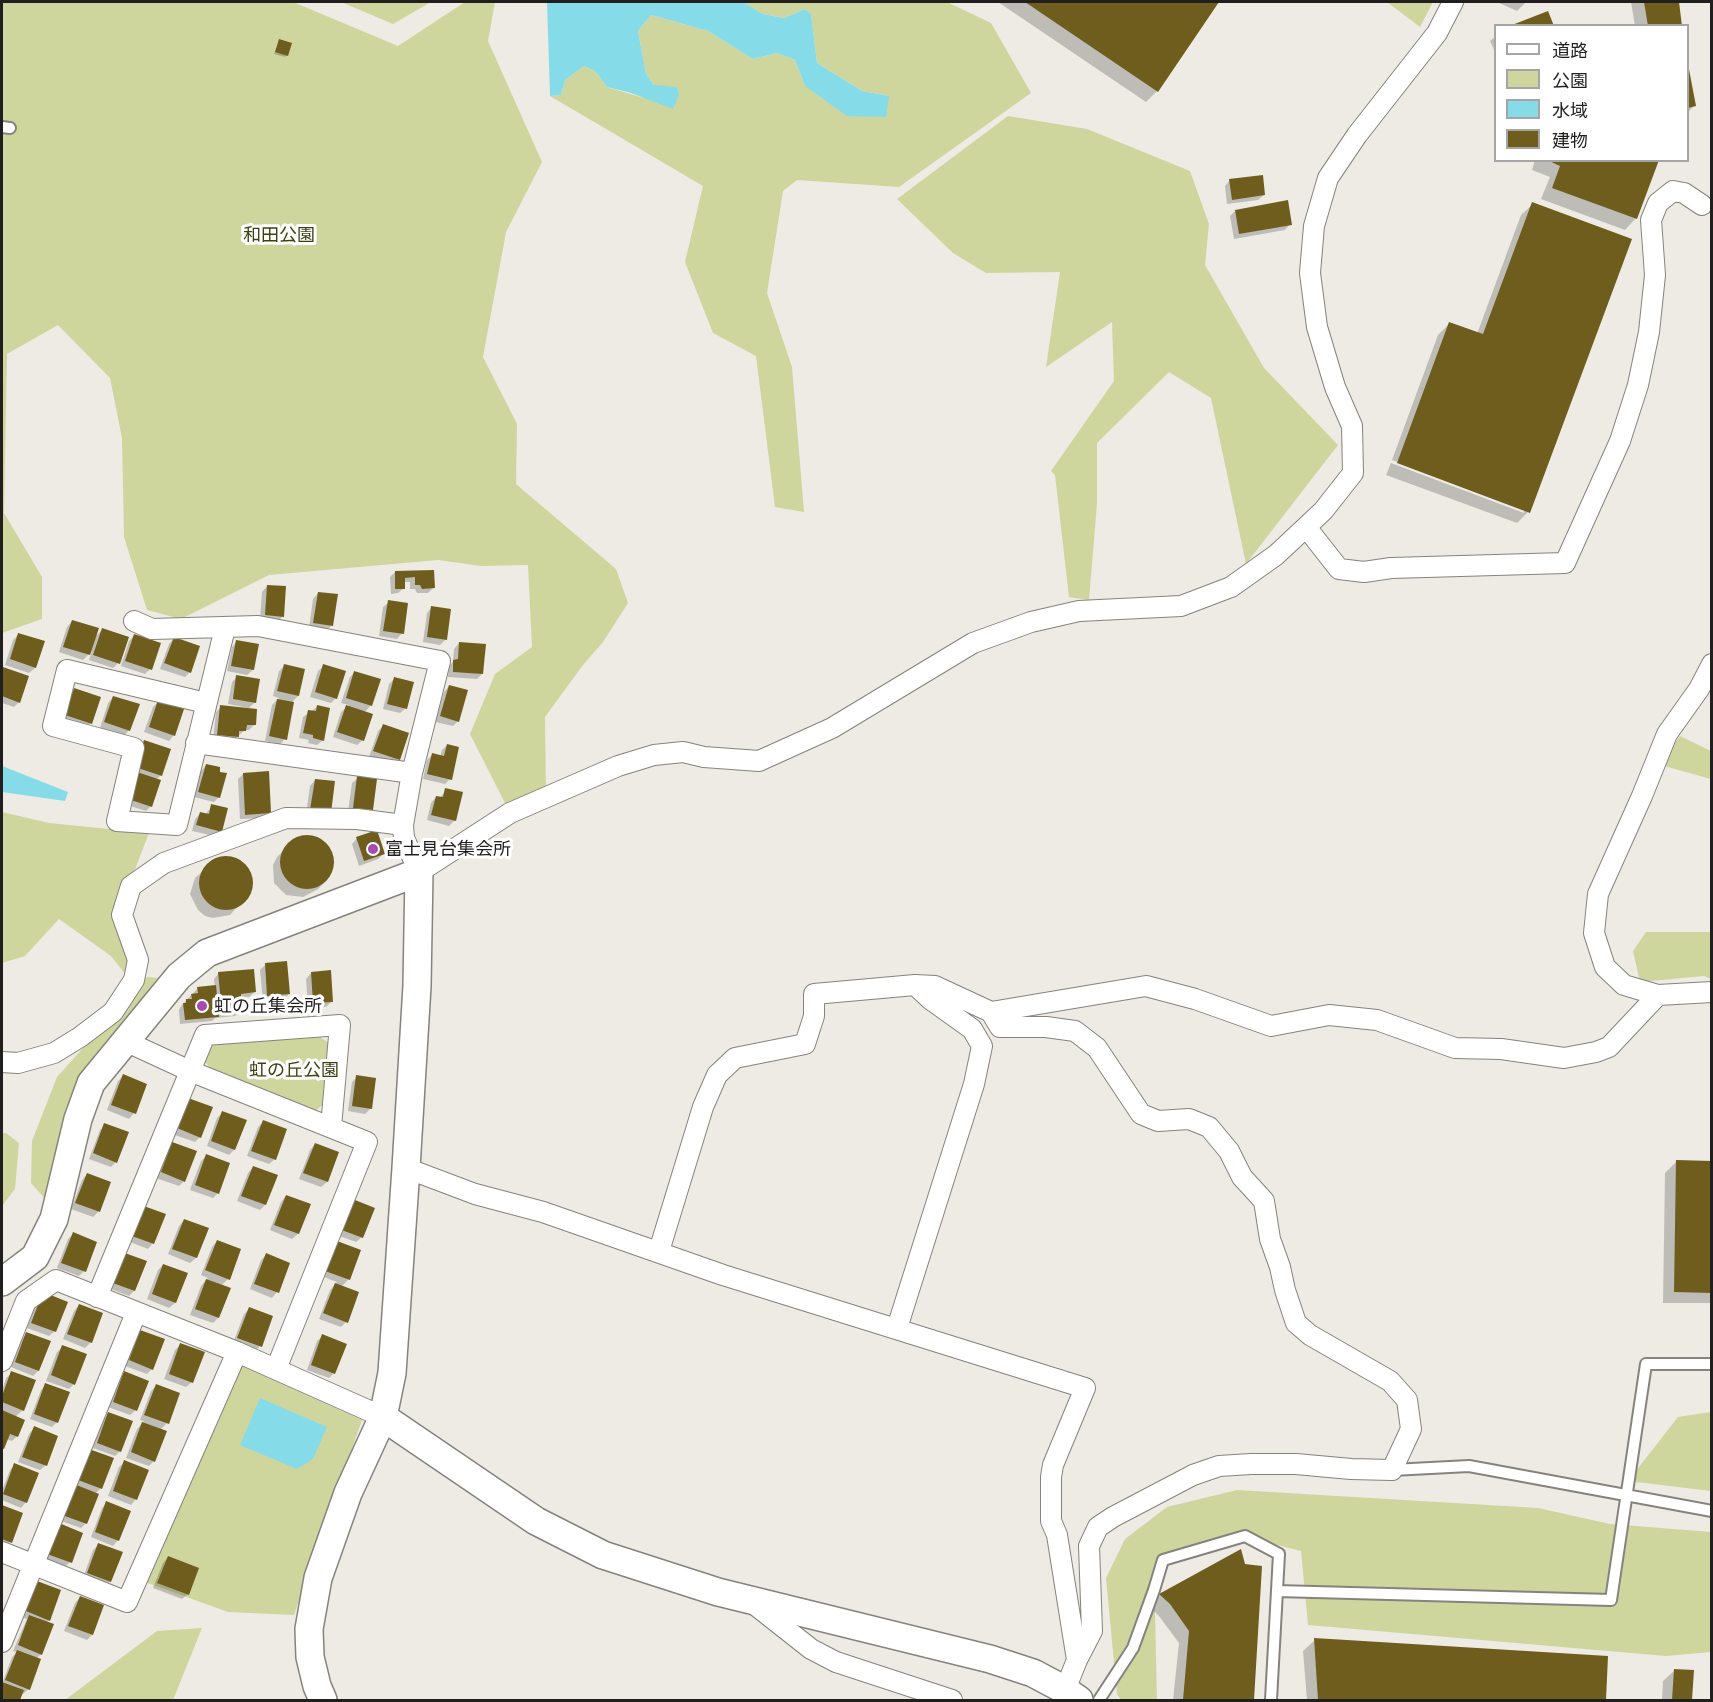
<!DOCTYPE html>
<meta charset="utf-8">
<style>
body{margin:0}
#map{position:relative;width:1713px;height:1702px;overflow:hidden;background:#edebe4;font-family:"Asap Condensed","Noto Sans JP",sans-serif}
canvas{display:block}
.frame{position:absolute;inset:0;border:3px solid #201f1d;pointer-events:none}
.legend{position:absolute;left:1494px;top:24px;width:195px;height:138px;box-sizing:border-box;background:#fff;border:2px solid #a6a5a5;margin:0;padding:8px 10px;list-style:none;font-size:18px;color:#201f1d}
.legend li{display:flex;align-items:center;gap:12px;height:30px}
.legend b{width:30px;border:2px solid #a6a5a5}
</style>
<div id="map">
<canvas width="1713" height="1702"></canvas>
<div class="frame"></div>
<ul class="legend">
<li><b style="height:8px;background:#fff"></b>道路</li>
<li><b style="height:16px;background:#ced69e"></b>公園</li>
<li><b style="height:16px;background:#86dbe9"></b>水域</li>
<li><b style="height:16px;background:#6f5d1d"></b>建物</li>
</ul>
</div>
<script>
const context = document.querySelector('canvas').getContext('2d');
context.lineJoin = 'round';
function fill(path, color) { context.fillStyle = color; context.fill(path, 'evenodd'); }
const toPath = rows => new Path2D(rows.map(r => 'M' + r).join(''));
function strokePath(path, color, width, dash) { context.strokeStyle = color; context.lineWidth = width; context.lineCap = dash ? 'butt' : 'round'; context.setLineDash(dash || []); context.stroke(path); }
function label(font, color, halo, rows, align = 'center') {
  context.font = font + ' "Asap Condensed","Noto Sans JP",sans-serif'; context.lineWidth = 6; context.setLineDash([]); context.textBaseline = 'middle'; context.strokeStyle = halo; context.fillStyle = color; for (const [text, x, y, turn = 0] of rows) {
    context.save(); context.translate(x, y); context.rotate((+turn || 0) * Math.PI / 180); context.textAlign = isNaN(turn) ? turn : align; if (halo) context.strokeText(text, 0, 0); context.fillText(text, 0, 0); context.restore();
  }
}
fill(toPath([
 [2,2,293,2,398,46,465,2,495,2,488,41,542,162,506,232,483,357,517,424,516,484,616,569,628,603,603,642,583,665,545,717,546,797,510,813,470,734,495,674,532,647,528,565,481,566,438,560,269,575,181,619,147,610,124,537,122,438,110,378,58,325,7,354,4,513,42,577,42,619,2,633],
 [341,2,431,2,393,24],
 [743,2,947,2,991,23,1031,93,899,187,797,180,783,191,767,293,792,367,804,512,775,507,756,356,713,333,685,262,703,186,550,96,561,95,565,80,584,66,595,71,607,87,644,98,654,85,646,74,638,31,651,15,708,31,753,59,777,53,795,60,805,86,889,96,862,91,817,63,811,15,805,9,784,18,763,14],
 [1387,2,1433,2,1420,27],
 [1008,116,1087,129,1190,171,1209,224,1205,265,1264,368,1338,445,1246,564,1211,398,1169,372,1097,443,1097,503,1089,600,1069,597,1055,475,1051,471,1114,381,1112,322,1046,367,1060,272,986,273,953,253,897,199],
 [1680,736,1711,751,1711,779,1657,764],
 [2,812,49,823,149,833,134,872,128,925,130,980,111,956,59,919,25,956,2,963],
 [1646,932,1711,932,1711,979,1704,976,1640,982,1633,951],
 [147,977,158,978,76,1086,48,1202,31,1183,32,1141,57,1077],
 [318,1036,329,1043,325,1103,314,1112,212,1071,203,1059,213,1044],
 [2,1133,6,1133,19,1143,15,1189,2,1206],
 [238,1364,362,1420,294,1615,228,1612,145,1582],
 [1711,1412,1711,1491,1628,1481,1678,1417],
 [1237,1490,1538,1508,1610,1524,1711,1532,1711,1654,1711,1652,1666,1656,1308,1625,1301,1551,1254,1539,1154,1569,1157,1700,1121,1700,1117,1694,1106,1578,1125,1539,1167,1507],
 [202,1628,173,1700,65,1700,157,1631]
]), '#ced69e');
fill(toPath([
 [547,2,743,2,763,14,784,18,805,9,811,14,817,63,862,91,889,96,886,117,847,116,805,86,795,60,777,53,753,59,708,31,651,15,638,31,646,74,654,85,677,87,679,95,673,109,631,93,607,87,595,71,584,66,565,80,561,95,550,96],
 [2,766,68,792,65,801,2,792],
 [260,1398,327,1427,313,1459,297,1469,240,1445]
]), '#86dbe9');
fill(toPath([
 [998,2,1217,2,1157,91,1146,102],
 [1497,2,1526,2,1517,11],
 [1631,2,1677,2,1681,26,1635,26],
 [1496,36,1496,54,1490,41],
 [280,41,287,55,285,57,274,54],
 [1688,66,1694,106,1688,112],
 [1535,160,1657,160,1636,218,1625,230,1541,199,1550,177,1532,170],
 [1230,180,1264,195,1258,200,1227,204,1225,186],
 [1533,204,1528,512,1517,523,1386,475,1391,463,1524,513,1524,509,1392,460,1438,335,1450,323,1477,334,1521,215],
 [1235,211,1290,224,1285,230,1234,239,1230,216],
 [433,571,433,588,428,593,417,593,415,589,410,589,410,582,404,582,404,588,398,593,391,594,390,577,395,572],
 [267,586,283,616,278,621,260,620,262,592],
 [318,593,332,625,327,630,309,628,313,599],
 [389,602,402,633,397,639,379,636,383,607],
 [432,607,446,639,440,645,423,642,427,613],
 [72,621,94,638,102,630,118,663,113,668,89,660,92,651,83,660,59,652,67,627],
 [19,634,43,642,35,668,29,673,5,665,13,640],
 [134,636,150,669,145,674,121,666,129,641],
 [174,638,190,672,185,677,160,669,169,644],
 [237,641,253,670,247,675,227,671,232,647],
 [459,643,482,674,477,679,448,677,449,666,453,662,454,649],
 [284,666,298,696,291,703,285,739,280,744,265,741,272,705,279,698,273,696,279,671],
 [324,666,336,698,331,703,310,697,318,671],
 [3,668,27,677,19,702,14,707,2,703],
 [355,672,371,705,364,713,363,740,357,745,333,737,341,712,349,705,341,703,350,677],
 [237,677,255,702,249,708,228,704,232,682],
 [394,679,406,708,400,713,383,709,389,684],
 [449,686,458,721,453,726,435,722,444,692],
 [75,690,91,723,85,728,61,720,69,695],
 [113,697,129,730,124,736,100,728,108,703],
 [158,702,174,735,169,741,144,732,153,707],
 [221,707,254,725,249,730,245,730,232,741,213,740,216,712],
 [317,707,323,740,317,745,308,743,309,740,299,738,303,717],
 [383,726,399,759,393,765,369,757,378,731],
 [145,742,161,775,156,780,151,806,146,811,121,803,139,747],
 [447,745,450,779,445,784,423,779,427,760,432,755,440,757,442,750],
 [206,765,218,773,219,797,214,802,194,797,201,771],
 [243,774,270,813,265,818,240,819,238,779],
 [358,778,371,810,366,815,348,812,352,783],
 [315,780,333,783,306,815,310,786],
 [446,790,455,820,449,826,427,820,431,803,436,797,440,798],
 [212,806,220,831,215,836,192,831,195,819,200,814,205,815],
 [308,836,316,838,329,848,333,864,327,880,318,889,303,897,286,895,274,883,273,865,277,857,286,848,299,838],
 [357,838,383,854,378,859,359,866,352,844],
 [226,857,242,862,251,876,252,885,250,893,230,915,213,918,205,916,198,910,190,894,195,878,218,858],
 [265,965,289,994,284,999,263,1001,260,970],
 [219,973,255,992,249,997,240,998,240,1011,235,1016,215,1018,212,1021,180,1024,179,1010,181,1006,198,988,215,987,214,979],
 [311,973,332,1001,326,1007,308,1008,306,979],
 [123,1076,134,1113,129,1119,107,1110,118,1081],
 [357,1077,371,1108,365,1114,348,1111,352,1082],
 [183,1105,200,1137,195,1142,172,1134],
 [223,1112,234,1150,229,1155,207,1146,217,1118],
 [263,1122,275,1159,269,1164,247,1156,258,1127],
 [105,1125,116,1162,111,1167,89,1159,100,1130],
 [173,1144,184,1181,179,1186,156,1178,167,1149],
 [315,1144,337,1153,327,1182,321,1187,299,1179,310,1150],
 [206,1156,218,1193,213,1198,190,1190,201,1161],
 [1676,1162,1712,1162,1712,1303,1663,1303,1665,1173],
 [253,1167,276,1176,265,1205,260,1210,237,1201,248,1173],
 [87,1174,99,1211,93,1217,71,1209,82,1180],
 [286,1196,309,1205,298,1234,292,1239,270,1230,281,1202],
 [345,1205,362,1237,356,1242,334,1234],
 [141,1206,153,1243,148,1249,125,1240],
 [184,1220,207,1229,196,1258,190,1263,168,1254,179,1226],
 [73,1234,84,1271,79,1276,57,1268,68,1239],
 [217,1241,228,1279,221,1286,229,1289,218,1318,213,1323,190,1315,201,1286,208,1278,201,1275,212,1247],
 [332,1248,359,1251,348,1280,341,1287,346,1322,341,1327,319,1319,330,1290,337,1282,321,1276],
 [266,1255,277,1292,272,1298,250,1289,261,1260],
 [145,1262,134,1291,129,1296,106,1287],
 [163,1265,186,1274,175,1303,169,1308,147,1299,158,1270],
 [38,1299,55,1331,49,1336,27,1328],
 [79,1305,91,1342,85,1348,63,1339,74,1311],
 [249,1309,260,1346,255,1351,233,1343,244,1314],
 [141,1332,152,1369,147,1374,125,1366,135,1337],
 [27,1333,38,1371,33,1376,11,1367,22,1339],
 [323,1336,334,1373,329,1378,307,1370,317,1341],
 [180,1345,192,1382,186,1387,164,1379,175,1350],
 [63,1347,74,1384,69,1389,46,1381,57,1352],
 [12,1373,23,1410,15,1417,17,1436,12,1441,6,1439,2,1449,2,1391,6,1378],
 [124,1373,136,1410,130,1415,108,1407,119,1378],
 [46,1385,57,1422,52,1427,30,1419,41,1390],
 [156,1386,167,1423,160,1430,154,1461,149,1466,126,1458,137,1429,144,1421,140,1420,151,1391],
 [109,1414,120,1451,115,1456,93,1448,103,1419],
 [34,1428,46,1465,40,1470,18,1462,29,1434],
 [84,1456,101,1488,95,1494,86,1523,81,1528,58,1520],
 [125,1462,136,1499,131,1505,108,1496,119,1467],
 [15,1465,26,1502,21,1508,2,1500,2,1491,10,1470],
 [107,1503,118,1540,113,1546,91,1537,102,1508],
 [2,1506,21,1513,10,1542,5,1547,2,1546],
 [54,1530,70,1562,65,1567,43,1559],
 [99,1544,110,1581,105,1587,83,1578,93,1550],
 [1240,1551,1244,1566,1261,1567,1252,1700,1173,1700,1179,1643,1159,1616,1149,1606,1160,1595],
 [168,1557,188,1594,182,1599,153,1588,163,1563],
 [38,1583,49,1620,46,1623,41,1654,36,1659,29,1689,23,1694,21,1693,19,1700,2,1700,2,1684,12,1657,17,1652,13,1651,27,1619,21,1617,32,1588],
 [80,1597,92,1635,87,1640,64,1631,75,1603],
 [1315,1640,1607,1658,1604,1700,1307,1700,1303,1651],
 [1675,1670,1693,1671,1691,1700,1662,1700,1663,1681]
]), '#0003');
fill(toPath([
 [1025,2,1219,2,1158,92],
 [1644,2,1679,2,1682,26,1648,26],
 [1548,11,1554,26,1512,26,1512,25],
 [279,39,292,43,288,56,275,52],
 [1688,64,1696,106,1688,108],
 [1547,160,1659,160,1637,219,1552,188,1560,166],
 [1263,175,1265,195,1232,200,1229,179],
 [1288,200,1292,225,1239,234,1235,210],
 [1532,202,1632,239,1530,513,1397,463,1449,322,1483,334],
 [434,570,435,588,422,589,420,585,415,585,415,577,405,578,405,589,395,589,395,571],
 [267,585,286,586,284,617,265,615],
 [318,592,338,594,333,626,313,623],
 [388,600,408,603,404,634,383,631],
 [431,606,451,609,447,640,427,637],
 [72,620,99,628,90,655,63,647],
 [102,628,129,637,120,664,93,655],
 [18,633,45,641,36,668,10,659],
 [134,634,161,643,152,670,125,661],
 [174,637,200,646,191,673,164,663],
 [236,640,259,644,254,670,231,666],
 [459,642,486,644,483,674,453,672,453,660,458,659],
 [284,664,305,669,299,696,277,691],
 [323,664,346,671,337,699,315,692],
 [3,667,29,676,20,703,2,696],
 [354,671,381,679,372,706,346,698],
 [236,675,260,679,256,703,233,699],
 [394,677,414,682,407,709,387,704],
 [449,685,468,690,459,722,440,716],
 [74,688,101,697,92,724,65,715],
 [113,696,140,704,130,731,104,722],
 [277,699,294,702,287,740,269,736],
 [158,700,184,709,175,736,149,727],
 [220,705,257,709,256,725,247,725,246,731,239,731,239,737,217,735],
 [317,705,330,708,324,741,313,738,313,735,303,733,308,710,316,711],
 [346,705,373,714,364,741,337,732],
 [383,724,409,733,400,760,373,751],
 [144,740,171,749,162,776,135,767],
 [447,744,459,747,452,780,427,774,432,753,444,756],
 [206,764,220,767,220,772,227,773,220,798,198,792],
 [134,771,161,780,152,807,125,798],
 [269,771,271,813,245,815,243,773],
 [357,776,377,779,373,810,353,808],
 [315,779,335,781,331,813,310,810],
 [445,788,463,792,456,821,431,815,436,796,443,797],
 [211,804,228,808,222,832,196,825,200,812,209,814],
 [377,830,385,854,364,861,356,837],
 '280 862a27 27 0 1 1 54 0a27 27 0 1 1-54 0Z',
 '199 883a27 27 0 1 1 54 0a27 27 0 1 1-54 0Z',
 [287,961,290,994,267,996,265,963],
 [254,969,256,992,241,994,241,1012,222,1013,218,972],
 [331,970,333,1002,313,1003,311,972],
 [216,985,219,1017,185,1020,183,1003,186,1003,186,999,192,999,191,994,198,993,197,987],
 [123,1074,147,1084,136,1114,111,1105],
 [356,1075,376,1078,372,1109,352,1106],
 [188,1098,213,1107,201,1138,177,1128],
 [222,1111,247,1120,235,1150,211,1141],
 [263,1120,287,1129,276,1160,251,1151],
 [104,1123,129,1132,117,1163,93,1153],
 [172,1142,197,1151,185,1182,161,1172],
 [315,1143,339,1152,328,1182,303,1173],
 [206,1154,230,1163,219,1194,195,1185],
 [1676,1160,1712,1161,1712,1293,1674,1292],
 [253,1166,278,1175,266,1205,241,1196],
 [87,1173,111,1182,100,1212,75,1203],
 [286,1195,311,1204,299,1234,274,1225],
 [350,1198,375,1208,363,1238,339,1229],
 [141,1205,166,1214,154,1244,129,1235],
 [184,1219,209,1228,197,1258,172,1249],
 [73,1232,97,1242,86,1272,61,1263],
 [217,1240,241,1249,230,1280,205,1270],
 [337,1241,361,1250,350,1280,325,1271],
 [122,1252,147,1261,135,1291,110,1282],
 [266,1253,290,1263,279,1293,254,1284],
 [163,1264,188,1273,176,1303,152,1294],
 [206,1279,231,1288,219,1318,195,1309],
 [335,1283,359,1292,348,1323,323,1313],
 [43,1292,68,1302,56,1332,31,1323],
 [79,1304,103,1313,92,1343,67,1334],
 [249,1307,273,1316,262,1347,237,1338],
 [140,1330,165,1339,153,1370,129,1360],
 [26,1332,51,1341,39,1371,15,1362],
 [322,1334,347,1344,335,1374,311,1365],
 [180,1343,205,1352,193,1383,169,1374],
 [62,1345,87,1354,75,1385,51,1375],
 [11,1371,36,1380,24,1411,2,1402,2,1396],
 [124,1371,149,1381,137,1411,113,1402],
 [45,1383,70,1392,58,1423,34,1414],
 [156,1384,180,1393,169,1424,144,1415],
 [2,1410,25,1420,18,1437,10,1434,4,1449,2,1448],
 [108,1412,133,1421,121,1452,97,1443],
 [142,1422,167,1431,155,1462,131,1452],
 [34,1426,58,1436,47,1466,22,1457],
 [89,1449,114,1458,102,1489,78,1480],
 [124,1460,149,1470,137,1500,113,1491],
 [14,1463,39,1473,27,1503,3,1494],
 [74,1484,99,1494,87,1524,62,1515],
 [106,1501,131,1511,119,1541,95,1532],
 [2,1505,23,1513,12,1543,2,1539],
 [59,1523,83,1533,72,1563,47,1554],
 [98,1543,123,1552,111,1582,87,1573],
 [1241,1549,1245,1564,1262,1566,1254,1700,1183,1700,1189,1631,1170,1604,1159,1594],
 [168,1556,199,1568,189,1595,157,1583],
 [37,1581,61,1590,50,1621,26,1611],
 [80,1596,104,1605,93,1635,68,1626],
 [29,1615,54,1624,42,1655,18,1645],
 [1314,1638,1608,1656,1606,1700,1318,1700],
 [17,1650,41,1659,30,1690,5,1680],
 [1674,1669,1694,1670,1692,1700,1672,1700],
 [2,1682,24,1690,20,1700,2,1700]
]), '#6f5d1d');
const lane = toPath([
 [2,127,10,128],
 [1392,1470,1469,1466,1712,1511],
 [1277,1591,1611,1600,1646,1364,1712,1364],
 [1099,1700,1133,1648,1154,1590,1163,1560,1245,1536,1279,1554,1271,1700]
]);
const street = toPath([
 [1306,527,1339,569,1364,572,1391,568,1565,563,1620,441,1638,385,1649,332,1655,275,1651,220,1658,203,1673,191,1684,193,1702,205],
 [134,621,152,629,258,626,440,661,412,773,403,825],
 [1712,664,1699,689,1667,734,1642,796,1598,894,1594,933,1605,967,1624,985,1658,995,1712,992],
 [206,703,67,670,53,726,134,748,117,821,177,825,225,628],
 [196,743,412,773],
 [991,1012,1146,986,1195,999,1271,1026,1329,1015,1377,1020,1455,1048,1501,1049,1564,1058,1596,1052,1609,1047,1658,995],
 [125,1041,190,1071,367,1142,276,1369],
 [2,1062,18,1063,54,1053,80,1037,113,1012,134,980,138,960,122,915,131,886,164,863,286,818,357,819,403,825,404,838,419,872,510,813,618,766,654,755,683,752,704,757,759,761,832,728,973,643,1031,622,1079,611,1181,606,1231,587,1276,555,1323,511,1353,473,1352,426,1335,387,1317,327,1310,273,1314,226,1328,178,1357,135,1437,33,1453,2],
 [406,1168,475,1194,543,1212,723,1275,1085,1388,1053,1465,1051,1477,1051,1521,1057,1535,1077,1660],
 [659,1251,703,1107,717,1075,735,1058,805,1044,814,1016,814,994,915,985,935,986,991,1012,1000,1027,1046,1027,1075,1031,1097,1048,1141,1114,1158,1121,1189,1119,1209,1127,1229,1151,1242,1177,1264,1201,1270,1239,1280,1267,1285,1290,1296,1323,1310,1335,1390,1381,1407,1400,1411,1429,1392,1470,1351,1469,1296,1464,1251,1464,1219,1466,1193,1475,1113,1517,1098,1527,1089,1546,1092,1631,1077,1660,1065,1690],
 [97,1297,205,1035,340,1025,331,1127],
 [897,1328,974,1084,982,1046,972,1029,930,999,915,985],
 [2,1361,26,1301,56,1280,237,1352,383,1417],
 [2,1552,127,1602,237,1352],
 [754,1604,811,1649,836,1662,952,1700],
 [2,1642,136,1313]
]);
const secondary = toPath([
 [2,1282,35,1257,54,1219,78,1119,91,1083,179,976,207,953,419,872,417,986,406,1168,392,1373,383,1417,348,1493,318,1578,309,1629,310,1657,317,1686,323,1700],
 [383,1417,536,1521,603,1555,718,1592,990,1659,1033,1673,1065,1690,1079,1700]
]);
strokePath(lane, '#85837d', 14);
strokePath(street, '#85837d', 22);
strokePath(secondary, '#85837d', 30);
strokePath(lane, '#fff', 10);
strokePath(street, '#fff', 20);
strokePath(secondary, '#fff', 27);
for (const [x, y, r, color] of [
 [373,849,6,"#a94ab2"],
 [202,1006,6,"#a94ab2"]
]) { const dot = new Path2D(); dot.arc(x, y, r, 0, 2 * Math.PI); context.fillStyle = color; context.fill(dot); strokePath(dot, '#fff', 2); }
label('18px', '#3c4110', '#fff', [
 ["和田公園",279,235],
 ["虹の丘公園",294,1070]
]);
label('18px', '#201f1d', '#fff', [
 ["富士見台集会所",385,849],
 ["虹の丘集会所",214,1006]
], 'left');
</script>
